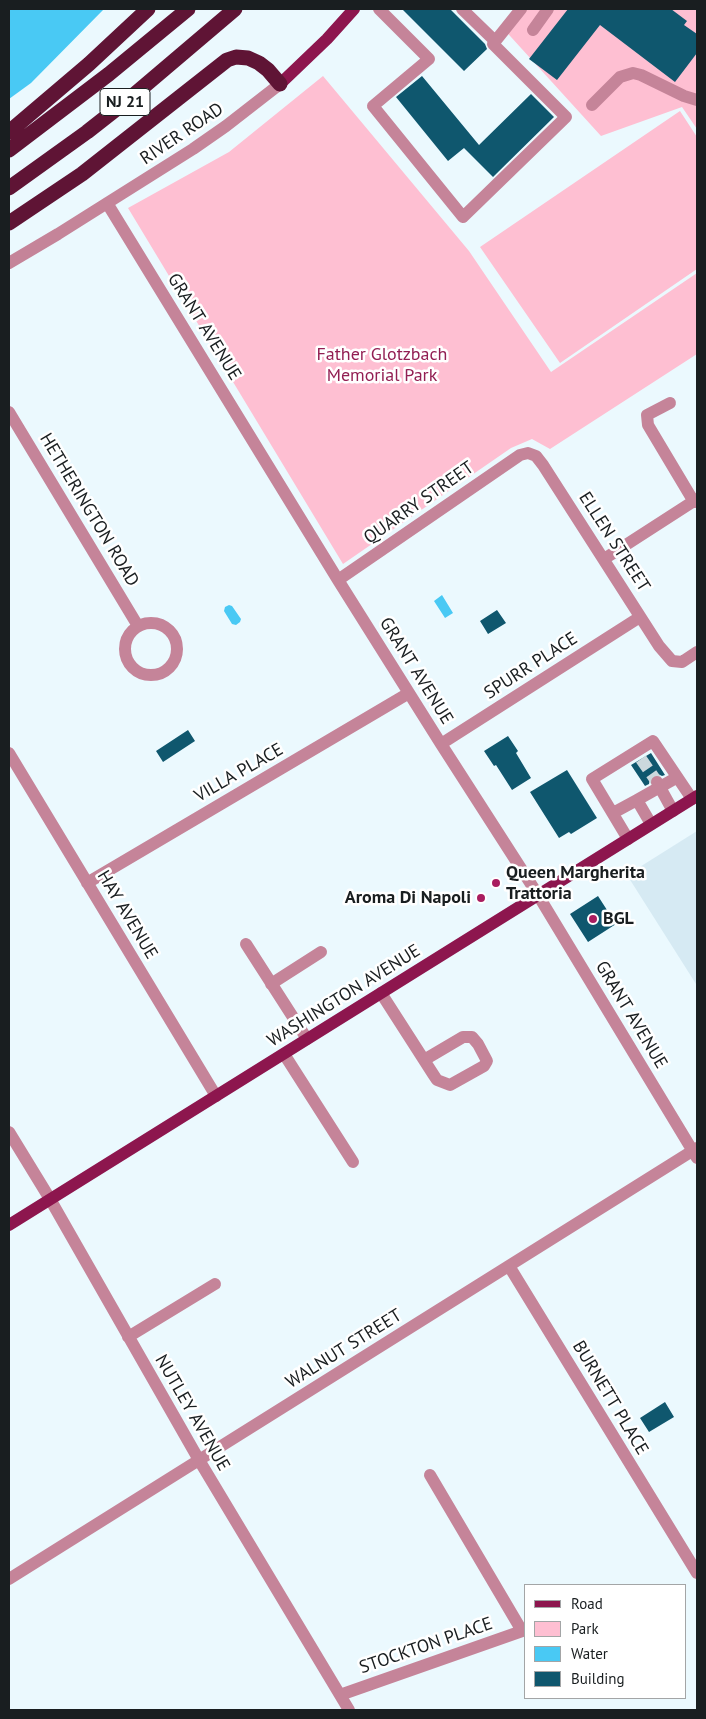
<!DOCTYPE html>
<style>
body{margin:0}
#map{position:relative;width:706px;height:1719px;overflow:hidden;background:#ebf9fe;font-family:"PT Sans",sans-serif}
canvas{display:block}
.frame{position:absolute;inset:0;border:10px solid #191e20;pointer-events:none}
.legend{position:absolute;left:524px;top:1584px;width:162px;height:115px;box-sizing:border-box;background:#fff;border:1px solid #a3a5a6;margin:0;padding:6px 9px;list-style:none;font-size:15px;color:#191e20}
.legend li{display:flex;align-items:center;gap:10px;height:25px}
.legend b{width:25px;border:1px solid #a3a5a6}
</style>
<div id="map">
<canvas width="706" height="1719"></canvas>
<div class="frame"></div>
<ul class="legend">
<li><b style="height:6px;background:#8d164e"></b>Road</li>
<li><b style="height:14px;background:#febfd2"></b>Park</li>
<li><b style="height:14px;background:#49c9f4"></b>Water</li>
<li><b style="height:14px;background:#0f576e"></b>Building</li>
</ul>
</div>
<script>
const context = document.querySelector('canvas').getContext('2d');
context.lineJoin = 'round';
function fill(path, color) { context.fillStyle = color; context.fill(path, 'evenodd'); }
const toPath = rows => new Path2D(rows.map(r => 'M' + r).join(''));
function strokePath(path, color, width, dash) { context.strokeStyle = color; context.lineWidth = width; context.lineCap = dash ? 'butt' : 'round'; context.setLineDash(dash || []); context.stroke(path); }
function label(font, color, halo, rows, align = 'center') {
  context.font = font + ' "PT Sans",sans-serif'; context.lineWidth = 5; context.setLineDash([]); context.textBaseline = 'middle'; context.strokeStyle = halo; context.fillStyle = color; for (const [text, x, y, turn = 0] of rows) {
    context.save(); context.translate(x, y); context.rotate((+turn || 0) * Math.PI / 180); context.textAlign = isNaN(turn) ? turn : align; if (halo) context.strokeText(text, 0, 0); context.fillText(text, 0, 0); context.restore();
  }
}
fill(toPath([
 [697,831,697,984,696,984,627,875]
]), '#d6eaf3');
fill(toPath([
 [515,9,697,9,697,129,682,107,601,136,501,26],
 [323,76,469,251,551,372,697,273,697,354,550,449,532,439,511,448,343,564,128,208,229,152],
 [680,111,697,137,697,269,560,363,480,247]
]), '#febfd2');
fill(toPath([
 [9,9,104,9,31,83,9,99],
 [442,595,453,613,445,618,434,601],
 [229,605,232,606,241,619,240,622,236,625,232,624,224,611,225,607]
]), '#49c9f4');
fill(toPath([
 [402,9,450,9,485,44,487,49,464,71],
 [568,9,671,9,687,21,684,25,697,34,697,53,675,82,600,25,557,80,529,59],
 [422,76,479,145,531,94,554,117,493,177,464,148,448,161,396,97],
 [497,610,506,623,488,634,480,621],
 [188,730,195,741,163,762,156,751],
 [508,736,518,751,516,753,531,778,512,790,496,765,494,766,484,751],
 [651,753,665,775,662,776,658,774,653,775,650,778,649,784,645,786,631,765],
 [567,770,597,818,571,834,569,832,559,838,530,792],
 [598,896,616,924,588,942,570,914],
 [665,1402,674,1417,649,1432,640,1418]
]), '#0f576e');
strokePath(toPath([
 [641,759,657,782]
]), '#ccd8dd', 12, [12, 6]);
strokePath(toPath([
 [379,9,429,59,373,106,463,217,566,117,493,44,521,9],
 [462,9,495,41],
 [533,30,548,9],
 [592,105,620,77,633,73,641,75,684,96,697,100],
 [107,203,338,580,441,744,538,895,697,1158],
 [9,263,58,234,193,149,226,126,280,84],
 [670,403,647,415,648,425,694,502],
 [9,412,138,626],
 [604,559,697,499],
 [338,580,520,455,528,453,536,456,543,465,659,646,672,661,682,662,697,652],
 '125 649a26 26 0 1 1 52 0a26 26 0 1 1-52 0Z',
 [441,744,640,617],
 [9,753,216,1096],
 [657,782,673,811],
 [637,800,676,778],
 [613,813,637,800,651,824],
 [628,839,592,779,653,741,692,799],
 [87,883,409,693],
 [246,944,307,1039],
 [271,984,321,952],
 [381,993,433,1074,437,1080,450,1085,484,1066,487,1061,478,1044,472,1037,463,1037,424,1060],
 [284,1054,353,1162],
 [9,1132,50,1199,199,1460,349,1710],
 [509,1266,697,1573],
 [128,1337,215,1284],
 [430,1475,522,1631],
 [9,1579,697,1148],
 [340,1695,525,1630]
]), '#c58499', 12);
strokePath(toPath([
 [280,84,327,39,354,9],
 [9,1225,697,796]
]), '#8d164e', 12);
strokePath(toPath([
 [9,132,89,64,148,9],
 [9,150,109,74,188,9],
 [9,188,87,132,129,99,235,9],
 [9,223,82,174,227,60,236,57,248,58,259,63,268,70,280,84]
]), '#5f1435', 15);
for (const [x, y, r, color] of [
 [496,883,5,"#a91d5f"],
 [481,898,5,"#a91d5f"],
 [593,919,5,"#a91d5f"]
]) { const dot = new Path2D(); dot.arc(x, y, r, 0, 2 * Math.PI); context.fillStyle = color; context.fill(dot); strokePath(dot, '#fff', 2); }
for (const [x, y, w] of [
 [125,102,50]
]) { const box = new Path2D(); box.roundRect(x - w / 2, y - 13.5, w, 27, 4); context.fillStyle = '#fff'; context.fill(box); strokePath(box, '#191e20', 1); }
label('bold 16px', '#191e20', null, [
 ["NJ 21",125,102]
]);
label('18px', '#191e20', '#fff', [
 ["RIVER ROAD",182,134,-34],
 ["GRANT AVENUE",204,327,58],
 ["QUARRY STREET",419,503,-35],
 ["HETHERINGTON ROAD",89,510,59],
 ["ELLEN STREET",614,542,57],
 ["SPURR PLACE",531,666,-33],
 ["GRANT AVENUE",416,671,58],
 ["VILLA PLACE",239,773,-30],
 ["HAY AVENUE",127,915,59],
 ["WASHINGTON AVENUE",344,996,-32],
 ["GRANT AVENUE",631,1015,59],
 ["WALNUT STREET",344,1349,-32],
 ["BURNETT PLACE",610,1398,59],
 ["NUTLEY AVENUE",192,1413,60],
 ["STOCKTON PLACE",426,1646,-19]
]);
label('18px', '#921f53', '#fff', [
 ["Father Glotzbach",382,355],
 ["Memorial Park",382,376]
]);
label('bold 18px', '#191e20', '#fff', [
 ["Queen Margherita",506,873],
 ["Trattoria",506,894],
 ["Aroma Di Napoli",471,898,"right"],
 ["BGL",603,919]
], 'left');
</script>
